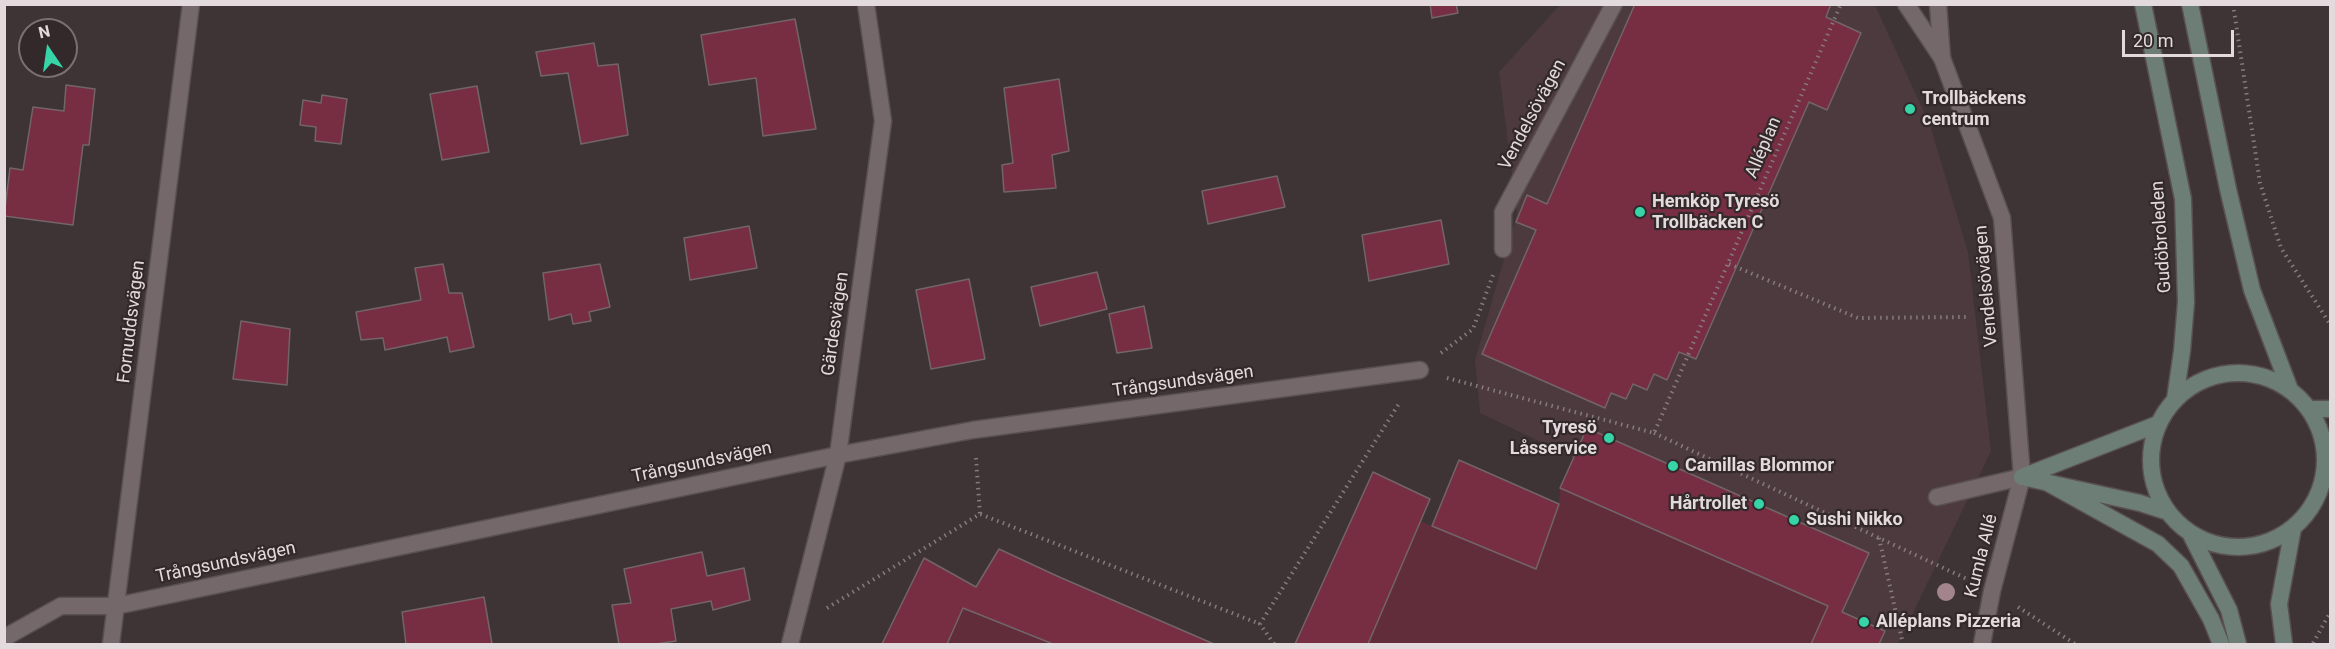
<!DOCTYPE html>
<meta charset="utf-8">
<style>
body{margin:0}
#map{position:relative;width:2335px;height:649px;overflow:hidden;background:#3e3335;font-family:Roboto,sans-serif}
canvas{display:block}
.frame{position:absolute;inset:0;border:6px solid #e2dadc;pointer-events:none}
.north{position:absolute;left:18px;top:18px;width:60px;height:60px;box-sizing:border-box;background:#33292b;border:2px solid #797072;border-radius:50%;rotate:347deg;font-size:16px;font-weight:700;line-height:24px;text-align:center;color:#e2dadc}
.north::after{content:'';display:block;margin:auto;width:21px;height:27px;background:#36d4a7;clip-path:polygon(50% 0,100% 100%,50% 72%,0 100%)}
.scale{position:absolute;left:2122px;top:30px;width:112px;height:27px;box-sizing:border-box;border:3px solid #e2dadc;border-top:0;padding-left:8px;font-size:18px;line-height:21px;white-space:nowrap;color:#e2dadc;-webkit-text-stroke:4px #33292b;paint-order:stroke}
</style>
<div id="map">
<canvas width="2335" height="649"></canvas>
<div class="frame"></div>
<div class="north">N</div>
<div class="scale">20 m</div>
</div>
<script>
const context = document.querySelector('canvas').getContext('2d');
context.lineJoin = 'round';
function fill(path, color) { context.fillStyle = color; context.fill(path, 'evenodd'); }
const toPath = rows => new Path2D(rows.map(r => 'M' + r).join(''));
function strokePath(path, color, width, dash) { context.strokeStyle = color; context.lineWidth = width; context.lineCap = dash ? 'butt' : 'round'; context.setLineDash(dash || []); context.stroke(path); }
function label(font, color, halo, rows, align = 'center') {
  context.font = font + ' Roboto,sans-serif'; context.lineWidth = 4.5; context.setLineDash([]); context.textBaseline = 'middle'; context.strokeStyle = halo; context.fillStyle = color; for (const [text, x, y, turn = 0] of rows) {
    context.save(); context.translate(x, y); context.rotate((+turn || 0) * Math.PI / 180); context.textAlign = isNaN(turn) ? turn : align; if (halo) context.strokeText(text, 0, 0); context.fillText(text, 0, 0); context.restore();
  }
}
fill(toPath([
 [1560,5,1875,5,1930,125,1968,252,1991,451,1898,644,1840,644,1819,575,1480,413,1475,360,1517,214,1499,72]
]), '#4c3a3e');
fill(toPath([
 [1560,488,1828,606,1811,644,1368,644,1420,521,1536,569,1559,504],
 [963,608,1053,644,947,644]
]), '#612d3b');
const building = toPath([
 [1430,4,1456,4,1458,13,1432,18,1430,4],
 [1635,4,1831,4,1826,17,1861,33,1827,110,1809,102,1696,359,1679,352,1667,380,1654,374,1647,390,1633,384,1626,399,1611,393,1605,408,1482,354,1536,230,1516,222,1527,195,1547,204,1635,4],
 [795,19,816,129,763,136,756,78,709,85,701,35,795,19],
 [594,43,598,66,618,64,628,135,581,144,568,73,541,76,536,52,594,43],
 [1059,79,1069,151,1052,155,1056,188,1004,192,1002,165,1013,163,1004,88,1059,79],
 [66,85,95,89,89,145,83,145,73,225,4,216,10,168,23,170,33,107,64,111,66,85],
 [477,86,489,152,442,160,430,94,477,86],
 [322,95,347,99,341,144,315,141,316,127,300,125,303,100,321,103,322,95],
 [1277,176,1285,207,1208,224,1202,191,1277,176],
 [1441,220,1449,264,1369,281,1362,235,1441,220],
 [749,226,757,268,690,280,684,238,749,226],
 [443,264,449,293,462,293,474,347,450,352,447,337,385,350,383,338,361,340,356,312,421,300,415,268,443,264],
 [600,264,610,307,589,312,591,321,573,324,571,314,549,320,543,273,600,264],
 [1097,272,1107,309,1040,326,1031,287,1097,272],
 [969,279,985,359,931,369,916,290,969,279],
 [1144,306,1152,348,1117,353,1109,314,1144,306],
 [241,321,290,329,287,385,233,379,241,321],
 [1587,428,1869,553,1842,612,1885,631,1879,644,1811,644,1828,606,1560,488,1587,428],
 [1459,460,1559,504,1536,569,1432,526,1459,460],
 [1373,472,1430,499,1368,644,1295,644,1373,472],
 [999,549,1057,576,1214,644,1053,644,963,608,947,644,882,644,924,558,976,587,999,549],
 [702,552,707,576,744,568,750,600,713,610,711,601,671,609,676,641,656,644,619,644,612,605,631,603,624,569,702,552],
 [484,597,492,644,406,644,402,612,484,597]
]);
fill(building, '#772e43');
strokePath(building, '#726567', 1.5);
const service = toPath([
 [1938,4,1942,58],
 [1503,249,1503,212,1614,4],
 [1937,497,2022,477]
]);
const minor = toPath([
 [1906,4,1942,58,2002,218,2022,477,1992,591,1982,644],
 [4,638,61,606,116,606,838,455,973,430,1420,370],
 [111,644,191,4],
 [790,644,838,455,883,121,866,4]
]);
const secondary = toPath([
 [2143,4,2183,199,2186,302,2182,351,2175,399],
 [2190,4,2228,189,2252,290,2289,387],
 '2151 460a87 87 0 1 1 174 0a87 87 0 1 1-174 0Z',
 [2311,409,2330,409],
 [2022,477,2140,503,2168,512],
 [2022,477,2158,424],
 [2046,482,2158,544,2181,566,2211,619,2221,644],
 [2190,533,2229,610,2238,644],
 [2284,644,2279,604,2293,528]
]);
strokePath(service, '#595052', 19);
strokePath(minor, '#595052', 19);
strokePath(secondary, '#595052', 19);
strokePath(toPath([
 [2233,4,2260,183,2281,248,2330,324],
 [1729,264,1858,318,1969,317],
 [1441,353,1473,329,1493,275],
 [1447,378,1654,433,1841,4],
 [1654,433,1967,579],
 [976,458,980,514],
 [1879,538,1903,644],
 [2018,607,2075,644],
 [827,608,980,514,1260,624],
 [2313,643,2330,613],
 [1274,644,1260,624,1400,402]
]), '#867c7e', 4, [1.5, 4.5]);
strokePath(service, '#75686a', 16);
strokePath(minor, '#75686a', 16);
strokePath(secondary, '#6d7e76', 16);
context.fillStyle = '#a2848a';
for (const [x, y] of [
 [1946,592]
]) { context.beginPath(); context.arc(x, y, 9, 0, 2 * Math.PI); context.fill(); }
for (const [x, y, r, color] of [
 [1910,109,6,"#36d4a7"],
 [1640,212,6,"#36d4a7"],
 [1609,438,6,"#36d4a7"],
 [1673,466,6,"#36d4a7"],
 [1759,504,6,"#36d4a7"],
 [1794,520,6,"#36d4a7"],
 [1864,622,6,"#36d4a7"]
]) { const dot = new Path2D(); dot.arc(x, y, r, 0, 2 * Math.PI); context.fillStyle = color; context.fill(dot); strokePath(dot, '#33292b', 2); }
label('bold 18px', '#e2dadc', '#33292b', [
 ["Trollbäckens",1922,99],
 ["centrum",1922,120],
 ["Hemköp Tyresö",1652,202],
 ["Trollbäcken C",1652,223],
 ["Tyresö",1597,428,"right"],
 ["Låsservice",1597,449,"right"],
 ["Camillas Blommor",1685,466],
 ["Hårtrollet",1747,504,"right"],
 ["Sushi Nikko",1806,520],
 ["Alléplans Pizzeria",1876,622]
], 'left');
label('18px', '#e2dadc', '#33292b', [
 ["Vendelsövägen",1533,115,-62],
 ["Alléplan",1764,148,-67],
 ["Gudöbroleden",2162,237,-94],
 ["Vendelsövägen",1987,286,-95],
 ["Fornuddsvägen",132,322,-83],
 ["Gärdesvägen",836,324,-82],
 ["Trångsundsvägen",1183,382,-8],
 ["Trångsundsvägen",702,463,-12],
 ["Kumla Allé",1982,556,-76],
 ["Trångsundsvägen",226,563,-12]
]);
</script>
